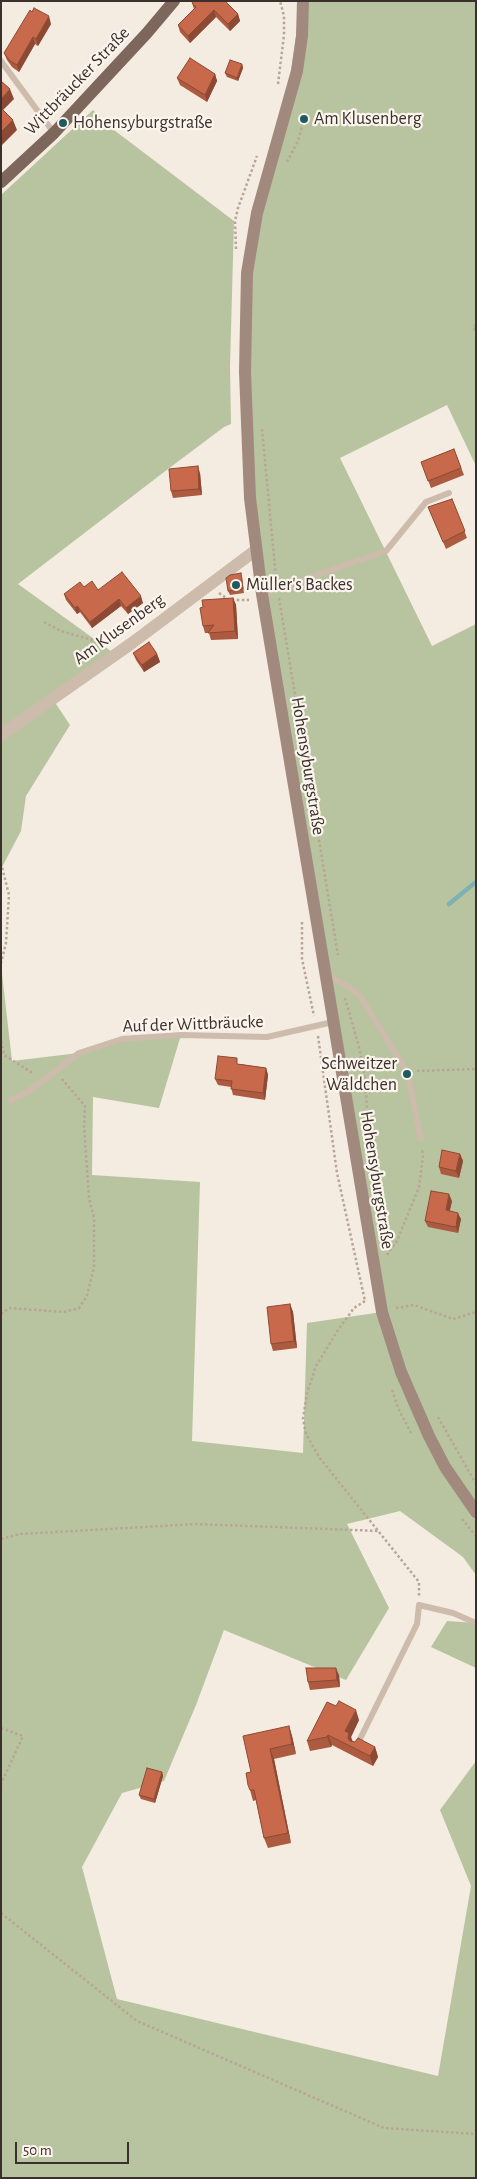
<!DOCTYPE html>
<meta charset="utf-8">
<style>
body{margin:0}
#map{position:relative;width:477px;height:2179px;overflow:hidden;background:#f4ebe1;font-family:"Alegreya Sans",sans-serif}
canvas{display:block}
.frame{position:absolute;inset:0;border:2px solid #3b302b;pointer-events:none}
.scale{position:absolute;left:15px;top:2142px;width:114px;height:22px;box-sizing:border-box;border:2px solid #3b302b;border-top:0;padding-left:6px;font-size:15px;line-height:18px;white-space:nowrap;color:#3b302b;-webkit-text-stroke:4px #fbf5ee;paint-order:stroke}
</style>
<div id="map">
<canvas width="477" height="2179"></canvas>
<div class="frame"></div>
<div class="scale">50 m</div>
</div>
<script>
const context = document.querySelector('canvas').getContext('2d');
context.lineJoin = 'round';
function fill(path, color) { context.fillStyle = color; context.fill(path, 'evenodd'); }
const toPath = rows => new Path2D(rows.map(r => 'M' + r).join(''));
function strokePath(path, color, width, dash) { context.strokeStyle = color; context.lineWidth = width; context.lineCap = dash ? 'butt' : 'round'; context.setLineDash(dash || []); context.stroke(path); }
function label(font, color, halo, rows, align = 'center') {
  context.font = font + ' "Alegreya Sans",sans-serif'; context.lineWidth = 4.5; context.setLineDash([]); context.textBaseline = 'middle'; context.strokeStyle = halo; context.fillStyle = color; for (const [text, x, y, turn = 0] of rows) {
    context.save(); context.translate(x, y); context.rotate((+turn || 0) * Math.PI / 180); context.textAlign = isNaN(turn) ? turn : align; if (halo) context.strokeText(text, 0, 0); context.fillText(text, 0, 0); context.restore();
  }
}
fill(toPath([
 [301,1,476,1,476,466,447,405,340,458,432,646,476,624,476,1575,463,1557,400,1511,347,1524,389,1608,346,1680,224,1630,196,1705,164,1781,122,1793,82,1867,117,1999,438,2076,471,1886,440,1810,476,1761,476,2178,1,2178,1,965,12,1061,79,1053,122,1039,181,1035,159,1108,93,1097,92,1175,200,1182,192,1441,303,1453,307,1323,382,1312,256,550,247,273,285,113],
 [93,110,114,130,234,221,230,366,231,424,224,427,164,472,18,584,115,654,52,698,70,725,26,796,21,831,1,869,1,195],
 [447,1621,476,1623,476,1668,431,1647]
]), '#b8c4a0');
strokePath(toPath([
 [449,904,476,882]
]), '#7fb0b2', 4.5);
strokePath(toPath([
 [278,84,284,35,284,16,280,1],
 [287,162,298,141,304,119,299,117],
 [236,249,235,221,238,208,257,156],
 [476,325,473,327,476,333],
 [262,429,276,578],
 [219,593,229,600,249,600],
 [279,598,338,955],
 [44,622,61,631,106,644],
 [1,863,9,895,6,943,1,963],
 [302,922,302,959,314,1016],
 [345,998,359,1047,365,1078,369,1139],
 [318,1036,337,1173,365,1301],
 [1,1041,4,1055,34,1074],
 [417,1071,476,1069],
 [387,1255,397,1241,419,1187,423,1157,422,1148],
 [365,1301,354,1308,338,1330,316,1366,307,1393,303,1419,306,1434,319,1457,419,1582,419,1596],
 [396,1308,414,1305,453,1319,476,1312],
 [1,1314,9,1308,64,1312,79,1308,87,1296,94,1267,94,1218,89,1198,84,1126,85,1106,61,1078],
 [392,1390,398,1408,411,1433],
 [438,1417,476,1484],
 [462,1519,476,1536],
 [1,1539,20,1534,196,1524,379,1531],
 [1,1728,23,1736,1,1784],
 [1,1913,137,2021,384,2128,476,2134]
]), '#b9a596', 2.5, [2.5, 2.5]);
strokePath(toPath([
 [1,61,54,133],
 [262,594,386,551,426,502,449,493],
 [326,976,346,985,360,996,407,1072,421,1139],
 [11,1100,28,1092,79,1053,122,1039,181,1035,267,1037,333,1022],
 [357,1745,417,1624,419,1605,453,1613,476,1623]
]), '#cdbbac', 6);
strokePath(toPath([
 [1,735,132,643,256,550]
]), '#cdbbac', 12);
strokePath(toPath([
 [303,1,302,36,297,71,257,213,247,273,245,372,250,498,262,594,382,1312,401,1372,429,1436,445,1467,476,1512]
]), '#a18a7d', 12);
strokePath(toPath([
 [1,182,54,133,147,33,174,1]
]), '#7d675c', 12);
fill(toPath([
 [192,3,238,14,240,21,230,31,216,17,190,43,180,32,178,25,194,9],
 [51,24,38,46,35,44,19,72,12,67,7,60,4,53],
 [242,64,243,68,238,81,227,77,225,73],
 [215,74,217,81,207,102,180,85,177,78],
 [454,449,464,475,431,488,421,462],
 [200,473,202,495,173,498,171,491],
 [452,499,467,538,446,549,428,507],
 [242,577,244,593,230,595,228,591],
 [84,587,98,590,143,603,128,614,121,606,92,628,80,612,77,614,66,600,64,594],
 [233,598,236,605,238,639,211,640,209,633,205,633,203,626],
 [133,653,157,654,160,662,144,672,136,660],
 [240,1064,266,1068,268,1075,265,1100,233,1095,231,1087,218,1085,215,1079],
 [460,1154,463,1161,459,1178,441,1174,439,1167],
 [452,1201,450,1211,461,1219,458,1233,428,1227,425,1221],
 [290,1304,293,1312,297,1348,273,1351,271,1344],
 [339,1675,340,1687,310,1690,308,1682],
 [359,1720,351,1737,352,1742,375,1747,378,1757,373,1766,332,1745,331,1747,310,1751,307,1741],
 [289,1726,292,1736,296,1754,274,1759,291,1843,268,1848,264,1838,256,1800,253,1801,250,1790,251,1772],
 [162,1772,163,1776,155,1803,141,1799,139,1795]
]), '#ac5a40');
fill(toPath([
 [214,10,216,17,190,43,188,36],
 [238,14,240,21,230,31,228,24],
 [49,16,51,24,38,46,36,39],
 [33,37,35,44,19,72,17,65],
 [242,64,243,68,238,81,237,78],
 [215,74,217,81,207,102,205,95],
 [10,89,14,99,1,112,1,99],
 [13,120,17,130,1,146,1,132],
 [198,466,200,473,202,495,199,489],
 [141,596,143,603,128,614,126,608],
 [233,598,236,605,238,639,235,631],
 [119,599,121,606,92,628,90,622],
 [77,606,80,612,77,614,75,608],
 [157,654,160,662,144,672,142,665],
 [266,1068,268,1075,265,1100,263,1093],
 [460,1154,463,1161,459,1178,456,1171],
 [449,1194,452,1201,448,1216,446,1210],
 [458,1213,461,1219,458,1233,456,1227],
 [290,1304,293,1312,297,1348,294,1341],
 [336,1668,339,1675,340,1687,337,1680],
 [356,1710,359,1720,351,1737,353,1742,351,1746,345,1731],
 [289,1726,292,1736,296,1754,292,1744],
 [328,1735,332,1745,331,1747,327,1737],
 [375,1747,378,1757,373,1766,370,1756],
 [270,1749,274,1759,291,1843,288,1833],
 [162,1772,163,1776,155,1803,154,1799]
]), '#8c4a34');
const building = toPath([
 [193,1,225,1,238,14,228,24,214,10,188,36,178,25,196,7,192,3,193,1],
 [34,8,49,16,36,39,33,37,17,65,9,60,4,53,30,10,32,12,34,8],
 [190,58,215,74,205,95,177,78,190,58],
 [230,60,242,64,237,78,225,73,230,60],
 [1,81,10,89,1,99,1,81],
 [1,108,13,120,1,132,1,108],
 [454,449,461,468,428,481,421,462,454,449],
 [198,466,199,489,171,491,169,469,198,466],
 [452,499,465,531,443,542,428,507,452,499],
 [122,572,141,596,126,608,119,599,90,622,77,606,75,608,64,594,80,582,84,587,92,581,98,590,122,572],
 [241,573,243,589,228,591,226,578,230,575,241,573],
 [233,598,235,631,208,633,214,625,203,626,200,608,203,607,202,600,233,598],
 [149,642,157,654,142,665,133,653,149,642],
 [218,1056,237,1058,237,1064,266,1068,263,1093,231,1089,232,1081,215,1079,218,1056],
 [442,1150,460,1154,456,1171,439,1167,442,1150],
 [431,1191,449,1194,446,1210,458,1213,456,1227,425,1221,431,1191],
 [290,1304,294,1341,271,1344,267,1307,290,1304],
 [306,1668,336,1668,337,1680,308,1682,306,1668],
 [339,1701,356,1710,345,1731,349,1733,348,1738,350,1741,355,1742,358,1738,375,1747,370,1756,328,1735,327,1737,307,1741,327,1702,336,1706,339,1701],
 [289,1726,292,1744,270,1749,288,1833,264,1838,254,1790,250,1790,248,1785,246,1773,251,1772,243,1736,289,1726],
 [147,1768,162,1772,154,1799,139,1795,147,1768]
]);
fill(building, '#c8694b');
strokePath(building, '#8c4a34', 1);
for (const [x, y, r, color] of [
 [304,119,5,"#1f5a5e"],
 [63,123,5,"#1f5a5e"],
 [236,585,5,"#1f5a5e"],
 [407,1074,5,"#1f5a5e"]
]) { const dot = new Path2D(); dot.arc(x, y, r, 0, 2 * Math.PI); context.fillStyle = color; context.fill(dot); strokePath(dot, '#fbf5ee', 2); }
label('18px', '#3b302b', '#fbf5ee', [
 ["Wittbräucker Straße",77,81,-46],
 ["Am Klusenberg",119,629,-36],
 ["Hohensyburgstraße",308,766,81],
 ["Auf der Wittbräucke",193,1024,-2],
 ["Hohensyburgstraße",377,1180,81]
]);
label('18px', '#3b302b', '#fbf5ee', [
 ["Am Klusenberg",314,119],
 ["Hohensyburgstraße",73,123],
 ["Müller's Backes",246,585],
 ["Schweitzer",397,1064,"right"],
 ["Wäldchen",397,1085,"right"]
], 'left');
</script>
